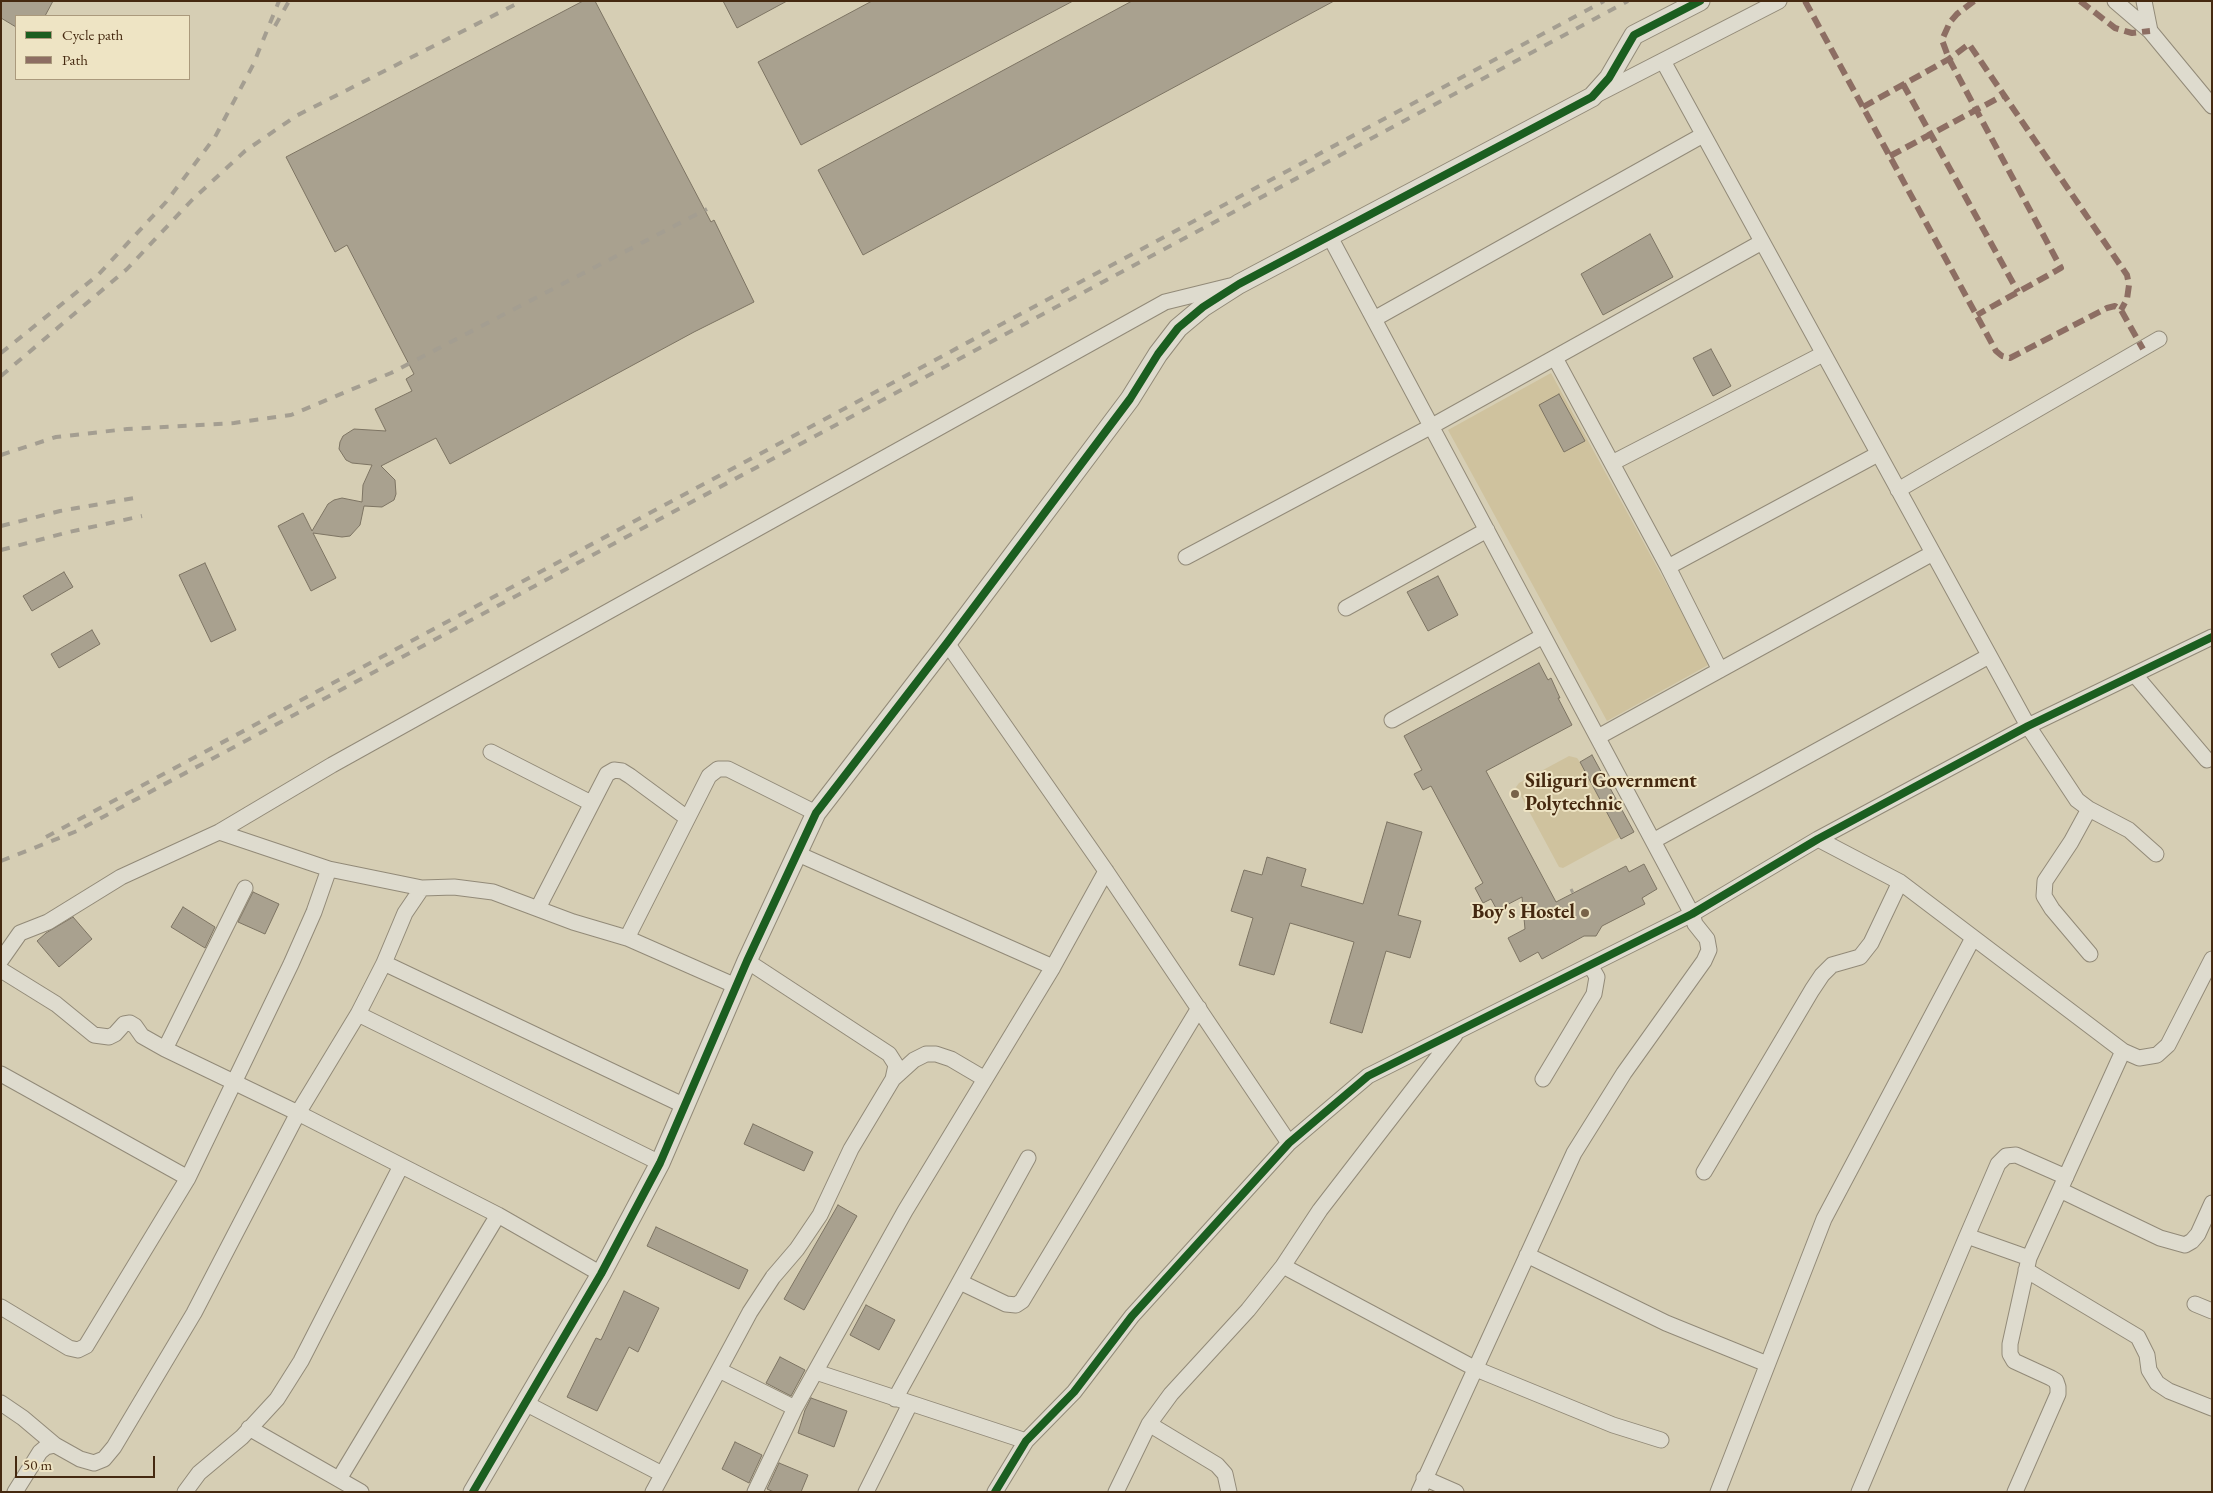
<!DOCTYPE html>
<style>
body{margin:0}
#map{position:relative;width:2213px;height:1493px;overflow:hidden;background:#d6ceb4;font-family:"EB Garamond",serif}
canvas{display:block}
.frame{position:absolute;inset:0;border:2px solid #452910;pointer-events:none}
.legend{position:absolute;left:15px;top:15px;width:175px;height:65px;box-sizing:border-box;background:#eee4c4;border:1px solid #aa997c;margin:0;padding:6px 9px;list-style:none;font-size:15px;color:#452910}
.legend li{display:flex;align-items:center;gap:10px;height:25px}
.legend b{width:25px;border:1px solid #aa997c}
.scale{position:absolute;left:15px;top:1456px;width:140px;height:22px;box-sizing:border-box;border:2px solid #452910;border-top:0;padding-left:6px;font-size:15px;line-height:18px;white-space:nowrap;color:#452910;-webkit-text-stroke:4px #eee4c4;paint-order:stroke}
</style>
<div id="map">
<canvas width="2213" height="1493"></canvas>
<div class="frame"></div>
<ul class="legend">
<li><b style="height:6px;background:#1b5e20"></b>Cycle path</li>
<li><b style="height:6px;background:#8d6e63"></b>Path</li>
</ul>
<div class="scale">50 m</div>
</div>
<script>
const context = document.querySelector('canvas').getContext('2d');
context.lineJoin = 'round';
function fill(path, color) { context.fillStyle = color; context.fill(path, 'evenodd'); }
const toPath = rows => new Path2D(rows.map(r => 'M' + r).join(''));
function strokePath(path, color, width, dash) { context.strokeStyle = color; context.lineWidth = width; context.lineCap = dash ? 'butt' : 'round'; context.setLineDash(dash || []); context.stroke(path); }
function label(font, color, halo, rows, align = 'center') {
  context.font = font + ' "EB Garamond",serif'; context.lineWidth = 4; context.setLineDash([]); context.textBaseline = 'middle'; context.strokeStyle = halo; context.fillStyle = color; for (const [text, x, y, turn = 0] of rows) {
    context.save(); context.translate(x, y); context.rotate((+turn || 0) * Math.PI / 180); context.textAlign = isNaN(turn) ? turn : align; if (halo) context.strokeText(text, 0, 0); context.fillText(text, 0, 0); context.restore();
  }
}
fill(toPath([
 [1551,373,1710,664,1607,721,1448,430],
 [1569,756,1577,758,1580,762,1620,837,1563,868,1559,867,1516,787,1519,783]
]), '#cfc29e');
const building = toPath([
 [1,1,53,1,45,16,16,16,16,27,1,18,1,1],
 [583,1,595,1,711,222,714,220,754,302,694,332,450,464,436,438,381,466,395,480,396,494,394,500,382,507,364,506,360,525,350,536,342,537,313,533,336,578,311,591,278,526,303,513,312,531,328,504,334,500,342,498,362,502,363,485,372,465,352,463,346,460,339,449,340,442,343,436,354,429,386,431,375,409,412,391,406,379,414,374,347,245,335,252,286,157,583,1],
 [723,1,787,1,737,28,723,1],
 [872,1,1073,1,801,145,758,62,872,1],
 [1132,1,1334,1,863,255,818,170,1132,1],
 [1650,234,1673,277,1603,315,1581,274,1650,234],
 [1711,349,1731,386,1713,396,1693,358,1711,349],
 [1559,394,1585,441,1564,452,1539,405,1559,394],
 [205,563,236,630,211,642,179,575,205,563],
 [64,572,73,587,32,611,23,596,64,572],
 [1438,576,1458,615,1428,631,1407,592,1438,576],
 [92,630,100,644,59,668,51,654,92,630],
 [1539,663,1548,680,1551,678,1560,698,1558,698,1572,725,1486,771,1556,902,1626,866,1629,872,1644,864,1657,889,1642,898,1645,904,1602,926,1596,936,1584,936,1542,959,1538,952,1520,962,1508,938,1525,929,1522,897,1497,910,1491,899,1483,903,1475,888,1483,883,1431,786,1423,790,1414,774,1422,770,1404,736,1539,663],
 [1592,755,1634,832,1621,839,1580,762,1592,755],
 [1387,822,1422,832,1398,915,1421,921,1410,958,1386,951,1362,1033,1330,1023,1354,942,1290,923,1274,975,1239,965,1253,918,1231,911,1244,870,1262,875,1267,857,1306,869,1301,886,1363,904,1387,822],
 [253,892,279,904,265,934,238,922,253,892],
 [183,907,215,927,205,948,171,927,183,907],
 [73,917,92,939,59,967,37,941,46,933,73,917],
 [753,1124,813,1152,804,1171,744,1144,753,1124],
 [838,1205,857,1216,804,1310,784,1299,838,1205],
 [656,1227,748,1270,739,1289,647,1246,656,1227],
 [624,1291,659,1308,638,1352,629,1347,597,1411,567,1397,596,1338,601,1340,624,1291],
 [866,1305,895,1320,879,1350,850,1335,866,1305],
 [780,1357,805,1370,791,1396,766,1383,780,1357],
 [811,1398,847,1411,834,1447,798,1433,805,1410,811,1398],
 [735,1442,762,1455,749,1483,722,1469,735,1442],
 [779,1463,808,1475,801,1492,774,1492,767,1489,779,1463]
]);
fill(building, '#a9a18f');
strokePath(building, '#7d7463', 1);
const minor = toPath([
 [2115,1,2150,31,2212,106],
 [2144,1,2150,31],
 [1663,61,2028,726,2077,800,2089,809,2129,830,2156,854],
 [1598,94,1779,1],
 [1330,237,1692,914,1695,924,1707,939,1709,950,1704,961,1624,1073,1574,1153,1419,1492],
 [1374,319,1703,135],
 [1555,358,1668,567,1720,670],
 [1612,463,1823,354],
 [1898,490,2159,339],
 [1186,557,1432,426,1762,242],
 [1668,567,1878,454],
 [1346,608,1487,530],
 [947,643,1106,871,1289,1143],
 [2135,675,2207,760],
 [1392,720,1543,636],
 [1598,737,1933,553],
 [491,752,591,803],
 [2089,809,2071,842,2045,881,2044,896,2052,909,2090,954],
 [219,832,329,869,422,888,454,887,493,892,573,922,627,938,736,986],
 [1818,839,1900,882,2123,1051,2139,1058,2157,1055,2168,1045,2212,959],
 [1653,841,1989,656],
 [798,854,1053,967],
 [538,908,607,774,614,770,622,771,630,776,687,818],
 [627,938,709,776,718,769,728,769,816,813],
 [1,960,20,933,48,922,121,877,219,832,332,765,1165,302,1230,286],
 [384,963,685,1106],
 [1,970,56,1004,94,1035,109,1037,115,1034,124,1024,130,1023,135,1026,142,1036,165,1049,298,1113,498,1215,601,1274],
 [358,1014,660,1163],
 [165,1049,245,888],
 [1,1074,188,1178],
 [893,1079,914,1060,926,1054,936,1054,951,1059,985,1079],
 [1543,1079,1594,994,1597,977,1590,965],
 [1704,1172,1812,990,1822,975,1832,965,1860,957,1871,943,1900,882],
 [2060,1190,2160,1238,2185,1245,2192,1241,2198,1234,2212,1203],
 [1967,1236,1998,1164,2006,1156,2016,1155,2066,1177],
 [1527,1255,1666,1323,1767,1364],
 [1283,1266,1476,1369,1613,1425,1661,1440],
 [2026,1270,2138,1337,2147,1355,2149,1370,2157,1383,2169,1391,2212,1408],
 [960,1282,1006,1304,1016,1305,1022,1301,1199,1008],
 [2195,1304,2212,1311],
 [1,1307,69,1348,78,1350,86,1346,188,1178,291,964,314,912,329,869],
 [719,1370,795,1408],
 [816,1372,1026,1441],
 [895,1399,1028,1158],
 [1,1403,23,1418,55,1445],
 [525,1403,662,1474],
 [1149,1424,1217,1465,1225,1474,1229,1492],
 [249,1428,361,1492],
 [1424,1478,1456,1492],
 [339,1479,498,1215],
 [15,1492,40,1452,46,1447,55,1445,80,1459,94,1463,104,1459,114,1447,194,1313,298,1113,358,1014,384,963,405,913,422,888],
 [185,1492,199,1473,242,1437,277,1399,301,1361,401,1166],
 [653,1492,750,1312,773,1277,797,1249,820,1215,851,1149,893,1079,896,1065,889,1054,747,961],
 [755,1492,795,1408,905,1211,1053,967,1106,871],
 [866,1492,910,1404],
 [995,1492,1026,1441,1074,1392,1132,1316,1289,1143,1368,1076,1692,914,1818,839,2028,726,2212,637],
 [1116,1492,1149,1424,1171,1394,1248,1310,1283,1266,1320,1210,1455,1035],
 [1718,1492,1824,1219,1973,938],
 [1859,1492,1967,1236,2029,1258],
 [2015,1492,2058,1394,2058,1387,2056,1381,2051,1378,2014,1361,2010,1354,2010,1344,2029,1258,2123,1051]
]);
const tertiary = toPath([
 [473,1492,601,1274,660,1163,747,961,816,813,947,643,1130,399,1158,354,1178,328,1203,307,1239,284,1592,97,1609,78,1634,35,1700,1]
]);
strokePath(minor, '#928a78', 17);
strokePath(tertiary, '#928a78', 21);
strokePath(toPath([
 [1571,889,1573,893]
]), '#a49e91', 3, [4, 2.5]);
strokePath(minor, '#dedbce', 15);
strokePath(tertiary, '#dedbce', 19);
strokePath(toPath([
 [275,26,289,1],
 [1,353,98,275,166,202,215,137,253,65,279,1],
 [1,376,127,269,192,200,245,151,296,116,522,1],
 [1,455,56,437,127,429,234,423,291,415,391,373,707,209],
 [1,526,60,511,140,497],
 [1,550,69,532,142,516],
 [46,837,1604,1],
 [1,861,77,831,1628,1]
]), '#a49e91', 4, [9, 9]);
strokePath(toPath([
 [1805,1,1996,351,2002,356,2010,358,2107,308,2115,306,2121,310,2143,349],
 [1974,1,1957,14,1950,22,1942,40,1949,59,2061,268,1977,315],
 [2080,1,2115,28,2132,33,2150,31],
 [1903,84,2018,292],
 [1863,107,1949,59,1969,44,2127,275,2129,285,2127,299,2121,310],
 [1890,156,2004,95]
]), '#8d6e63', 6, [12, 6]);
strokePath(toPath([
 [473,1492,601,1274,660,1163,747,961,816,813,947,643,1130,399,1158,354,1178,328,1203,307,1239,284,1592,97,1609,78,1634,35,1700,1],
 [995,1492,1026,1441,1074,1392,1132,1316,1289,1143,1368,1076,1692,914,1818,839,2028,726,2212,637]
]), '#1b5e20', 8);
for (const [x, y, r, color] of [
 [1515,794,5,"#786349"],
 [1585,913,5,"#786349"]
]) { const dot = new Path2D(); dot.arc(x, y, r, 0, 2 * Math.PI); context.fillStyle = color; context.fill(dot); strokePath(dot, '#eee4c4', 2); }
label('bold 20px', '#452910', '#eee4c4', [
 ["Siliguri Government",1525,782],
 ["Polytechnic",1525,805],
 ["Boy's Hostel",1575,913,"right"]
], 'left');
</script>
